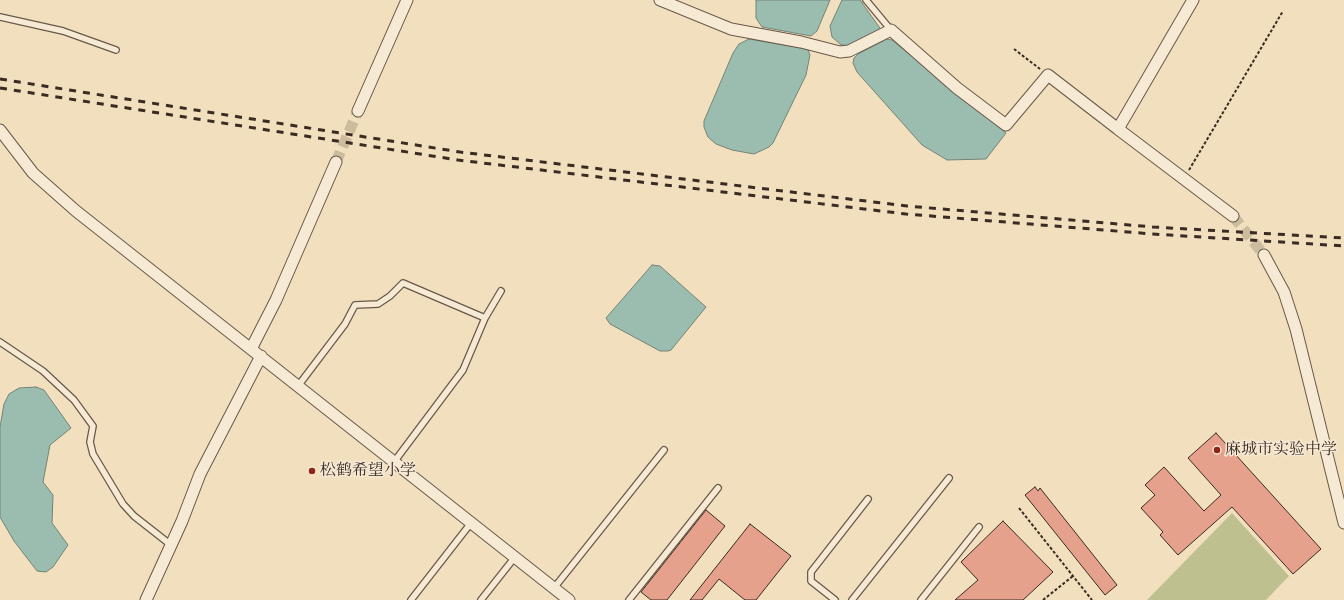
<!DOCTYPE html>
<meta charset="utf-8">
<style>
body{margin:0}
canvas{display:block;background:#f2dfbd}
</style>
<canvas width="1344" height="600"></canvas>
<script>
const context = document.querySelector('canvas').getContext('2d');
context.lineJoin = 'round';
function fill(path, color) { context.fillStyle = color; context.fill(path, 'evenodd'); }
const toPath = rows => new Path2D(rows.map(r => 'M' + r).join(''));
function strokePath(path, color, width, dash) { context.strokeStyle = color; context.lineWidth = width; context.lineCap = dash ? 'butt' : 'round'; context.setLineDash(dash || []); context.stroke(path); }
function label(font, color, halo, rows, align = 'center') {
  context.font = font + ' "Old Standard TT","Noto Serif SC",serif'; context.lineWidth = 3; context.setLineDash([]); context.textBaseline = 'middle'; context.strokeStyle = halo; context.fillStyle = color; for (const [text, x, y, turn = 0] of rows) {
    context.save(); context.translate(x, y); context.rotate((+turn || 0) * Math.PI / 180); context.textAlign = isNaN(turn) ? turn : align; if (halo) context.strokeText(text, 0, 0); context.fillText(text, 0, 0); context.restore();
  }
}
fill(toPath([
 [1232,513,1289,576,1266,600,1147,600]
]), '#bec18f');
const water = toPath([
 [756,0,830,0,817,31,811,36,762,27,756,18,756,0],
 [842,0,860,0,882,31,848,47,840,44,832,37,830,26,842,0],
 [749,39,802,48,808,50,810,55,806,75,773,143,769,147,754,154,732,150,716,144,708,137,704,127,704,121,733,53,739,44,749,39],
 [887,39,892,40,1006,133,986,159,947,160,922,145,857,72,853,63,854,58,858,54,887,39],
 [652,265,660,266,706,307,671,350,668,351,660,351,610,324,606,318,652,265],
 [36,387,44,390,71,428,50,445,43,482,53,495,52,523,68,545,53,567,46,572,37,571,14,541,0,517,0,427,4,404,9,394,19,388,36,387]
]);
fill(water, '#9bbdaf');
strokePath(water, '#748377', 1);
const building = toPath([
 [1216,433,1321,549,1293,574,1232,507,1178,555,1160,535,1163,532,1141,508,1155,495,1145,485,1164,467,1204,511,1221,495,1188,458,1216,433],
 [1035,487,1038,491,1040,488,1117,585,1105,595,1025,495,1035,487],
 [706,510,725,526,667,600,651,600,641,592,706,510],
 [1003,521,1053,572,1023,600,955,600,978,580,961,562,1003,521],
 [750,524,791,556,775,576,756,600,745,600,719,579,702,600,690,600,750,524]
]);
fill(building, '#e5a18c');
strokePath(building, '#3a2b24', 1);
strokePath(toPath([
 [336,162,358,111],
 [1233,216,1264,255]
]), '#cdbb9e', 11, [11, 5.5]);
const lane = toPath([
 [866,0,891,30],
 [0,17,63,31,116,50],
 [0,342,43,371,74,400,93,426,90,442,93,454,123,504,134,516,171,545],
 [298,386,345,324,355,305,378,304,390,296,403,283,485,318],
 [394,462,463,370,485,318,501,291],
 [554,588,664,450],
 [411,600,471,523],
 [481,600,515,557],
 [629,600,718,488],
 [835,600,811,581,811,572,868,499],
 [852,600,949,478],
 [921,600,979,527]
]);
const street = toPath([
 [660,0,731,29,801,42,840,52,849,51,891,30,957,88,1006,125,1048,75,1118,129],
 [1193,0,1118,129,1233,216],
 [358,111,407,0],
 [0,130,33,173,76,211,569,600],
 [1264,255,1284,292,1296,329,1344,523],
 [251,349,276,300,336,162],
 [146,600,182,521,200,474,261,356]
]);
strokePath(lane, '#68584a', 8);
strokePath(street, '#68584a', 13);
strokePath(toPath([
 [1014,49,1040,69],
 [1189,170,1283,11],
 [1019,508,1092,600],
 [1043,600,1073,576]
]), '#3a2b24', 2, [3, 2]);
strokePath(lane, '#f7ead4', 5.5);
strokePath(street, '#f7ead4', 11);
strokePath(toPath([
 [0,79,460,152,907,206,1153,227,1344,238],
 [0,88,458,160,906,214,1153,234,1344,246]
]), '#3a2b24', 3, [7, 7]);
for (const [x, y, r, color] of [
 [1217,450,4,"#8f2418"],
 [312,471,4,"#8f2418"]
]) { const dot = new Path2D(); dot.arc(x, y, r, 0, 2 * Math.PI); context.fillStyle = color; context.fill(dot); strokePath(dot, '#f7ead4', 1.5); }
label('16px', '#3a2b24', '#f7ead4', [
 ["麻城市实验中学",1225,450],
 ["松鹤希望小学",320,471]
], 'left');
</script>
